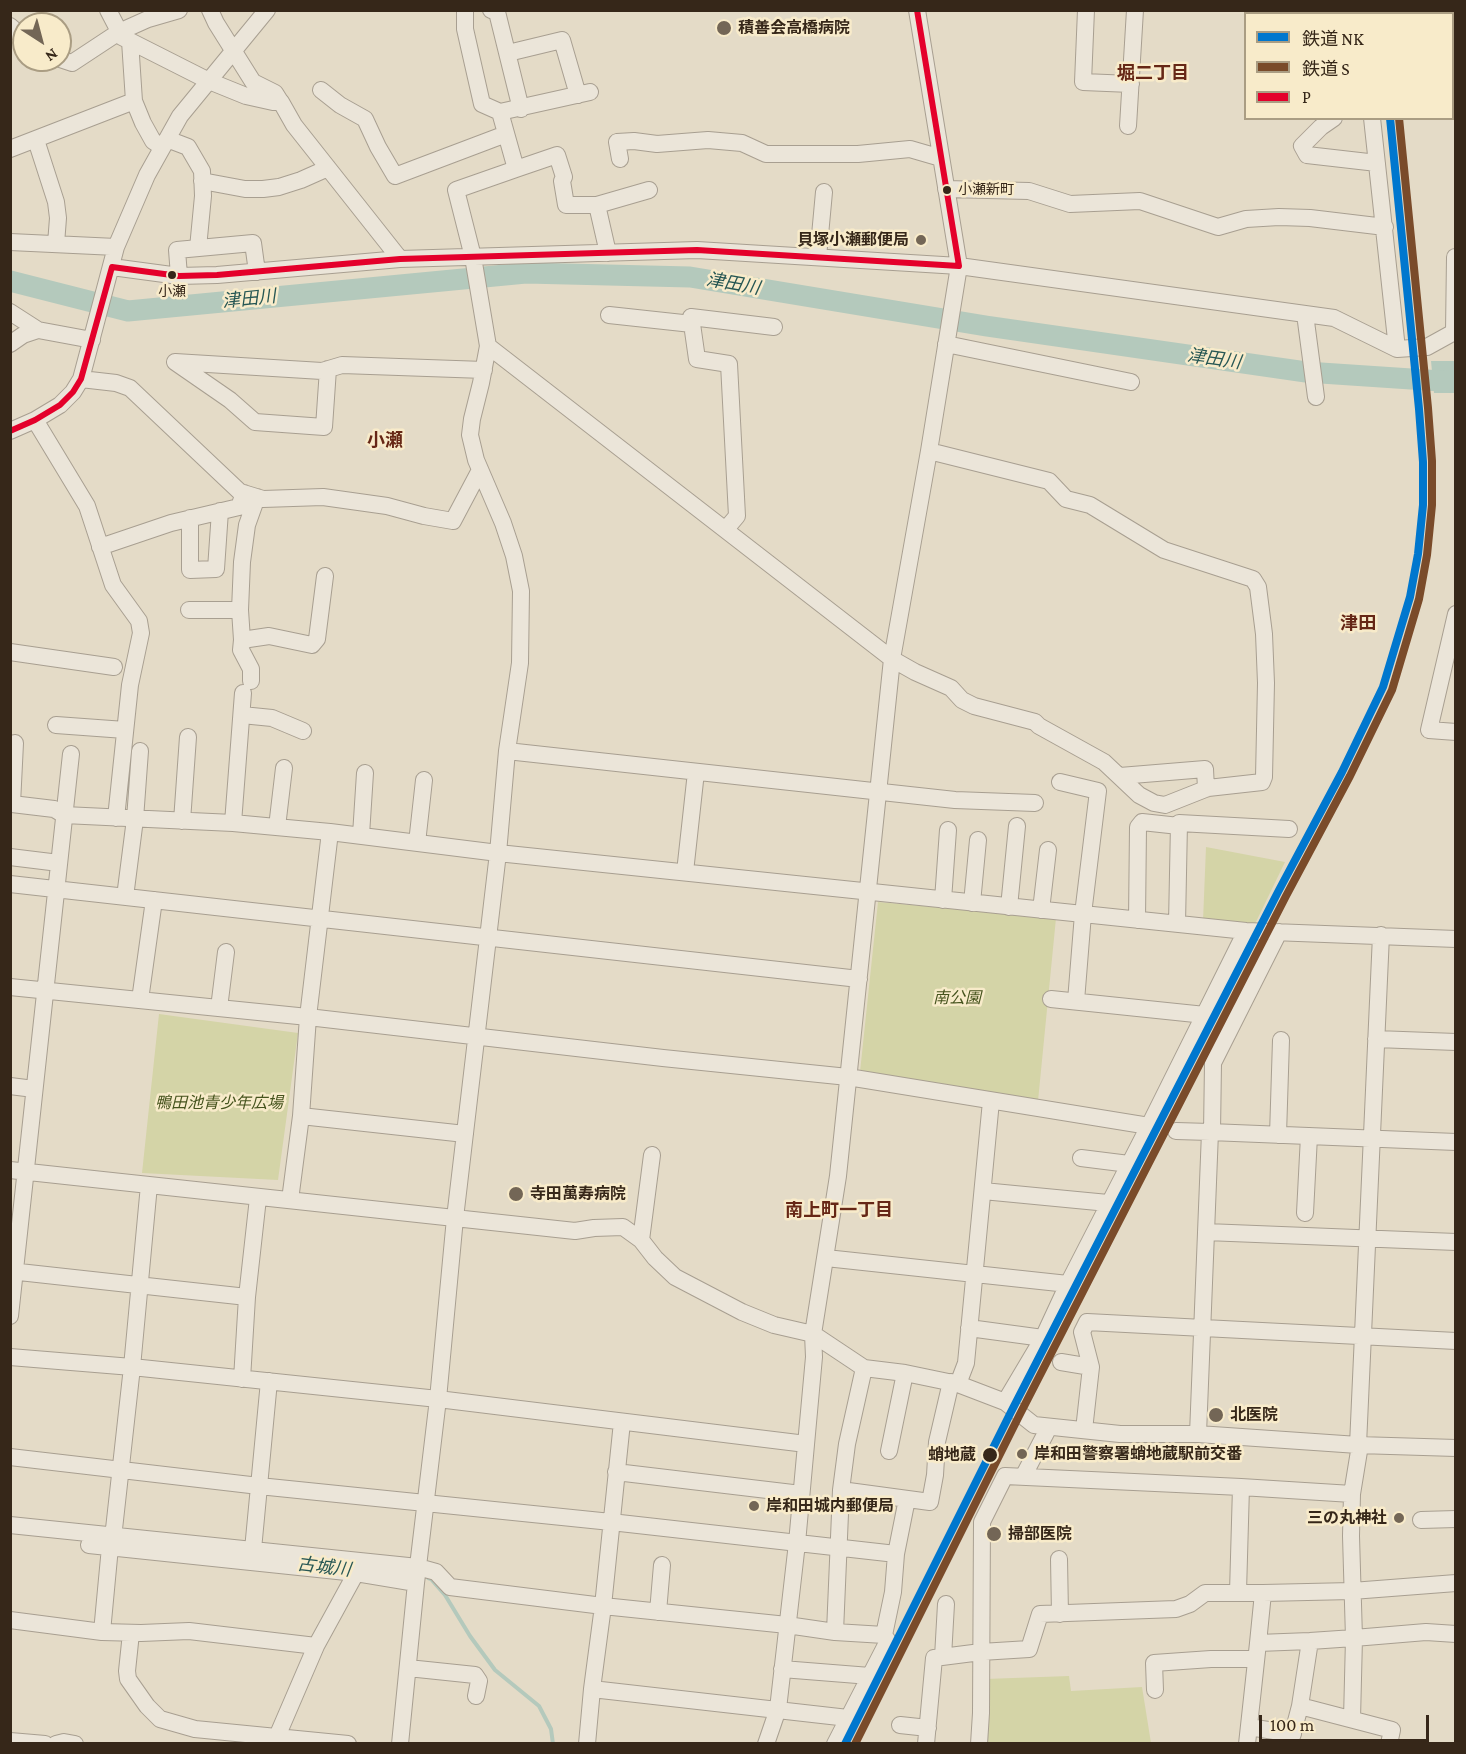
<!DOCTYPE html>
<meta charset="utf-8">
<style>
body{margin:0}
#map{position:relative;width:1466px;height:1754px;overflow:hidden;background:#e4dbc7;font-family:"Crimson Pro","Noto Sans JP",serif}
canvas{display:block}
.frame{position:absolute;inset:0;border:12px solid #362719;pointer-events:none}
.legend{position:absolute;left:1244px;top:12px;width:210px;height:108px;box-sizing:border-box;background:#f8ebca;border:2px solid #aa9d83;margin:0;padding:8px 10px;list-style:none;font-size:18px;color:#362719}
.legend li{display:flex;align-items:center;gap:12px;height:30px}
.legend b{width:30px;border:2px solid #aa9d83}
.north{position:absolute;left:12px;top:12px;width:60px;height:60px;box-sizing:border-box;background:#f8ebca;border:2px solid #aa9d83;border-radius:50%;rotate:144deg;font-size:16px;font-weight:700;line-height:24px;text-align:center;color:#362719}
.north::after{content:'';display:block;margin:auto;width:21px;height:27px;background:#736656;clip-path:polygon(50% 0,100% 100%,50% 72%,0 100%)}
.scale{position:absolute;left:1259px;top:1715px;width:170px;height:27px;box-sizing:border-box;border:3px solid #362719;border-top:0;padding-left:8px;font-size:18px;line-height:21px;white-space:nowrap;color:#362719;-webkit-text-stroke:4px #f8ebca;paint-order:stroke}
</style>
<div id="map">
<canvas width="1466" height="1754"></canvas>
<div class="frame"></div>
<ul class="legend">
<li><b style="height:8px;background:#0077ce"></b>鉄道 NK</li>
<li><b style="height:8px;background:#7a4b2a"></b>鉄道 S</li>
<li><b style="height:8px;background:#e4002b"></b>P</li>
</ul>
<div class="north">N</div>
<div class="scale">100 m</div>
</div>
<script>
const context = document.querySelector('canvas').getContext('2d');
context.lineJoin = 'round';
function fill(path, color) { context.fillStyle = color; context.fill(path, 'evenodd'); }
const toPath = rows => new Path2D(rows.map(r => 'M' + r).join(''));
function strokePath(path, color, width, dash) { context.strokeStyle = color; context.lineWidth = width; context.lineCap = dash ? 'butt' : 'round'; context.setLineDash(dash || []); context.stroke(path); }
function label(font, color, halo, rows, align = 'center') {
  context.font = font + ' "Crimson Pro","Noto Sans JP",serif'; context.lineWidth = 5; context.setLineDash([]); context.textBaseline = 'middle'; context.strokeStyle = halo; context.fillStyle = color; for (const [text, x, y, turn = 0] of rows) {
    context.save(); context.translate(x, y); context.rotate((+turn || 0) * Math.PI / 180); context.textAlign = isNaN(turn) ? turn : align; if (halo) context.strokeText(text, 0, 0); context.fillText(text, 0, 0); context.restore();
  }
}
fill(toPath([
 [1206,847,1285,862,1254,926,1203,921],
 [878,902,1056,918,1038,1101,860,1072],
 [159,1014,298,1033,278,1180,142,1173],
 [1069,1676,1071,1691,1142,1687,1151,1743,982,1744,985,1679]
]), '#d4d4a7');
fill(toPath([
 [1431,361,1455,361,1455,393,1434,393]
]), '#b4c9bc');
strokePath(toPath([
 [428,1578,431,1579,445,1595,470,1636,495,1670,539,1706,551,1729,553,1744]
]), '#b4c9bc', 4);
strokePath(toPath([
 [10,281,128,311,526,273,690,277,986,326,1306,372,1456,382]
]), '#b4c9bc', 21);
const minor = toPath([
 [108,10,122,37,209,81,246,96,273,102,281,102,294,125,400,259],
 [210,10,216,23,253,82,275,93,280,101],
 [465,10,465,29,482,104,500,112,590,92],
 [491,10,497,12,521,109],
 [1086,10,1083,82,1131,84],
 [1369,10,1369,14],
 [10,26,24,38],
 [130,41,134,101,143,123,153,141,162,147],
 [508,53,562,40,578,95],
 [60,59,72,63,119,32,148,19,179,10],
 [321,90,340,105,365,119,378,147,395,176,506,134],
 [500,112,516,169,456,190,473,257,488,346,892,659,915,672,951,688,962,700,974,706,1035,722,1039,726,1104,762,1139,795,1154,803,1165,805,1208,788,1262,782,1264,777,1266,683,1264,634,1258,587,1253,579,1164,550,1090,505,1066,499,1049,481,929,451],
 [1334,118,1321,127,1302,146,1307,155,1377,163],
 [1372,118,1397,349],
 [1128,126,1135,10],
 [167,139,188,147,202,171,203,196,198,248],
 [36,140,56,202,58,218,56,244],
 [10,149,134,101],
 [620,159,617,142,634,141,657,144,708,140,742,143,766,154,858,154,910,149,941,158],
 [516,169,557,155,564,177,562,181,566,205,597,205,649,190],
 [202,181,245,189,263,189,279,187,301,180,328,168],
 [946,189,1029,191,1070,204,1140,201,1218,227,1246,219,1279,217,1310,218,1385,227],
 [597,205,608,253],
 [10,242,116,247],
 [818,257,824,192],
 [112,267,179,276,217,275,400,259,697,250,959,266,1334,318,1397,349,1427,347,1456,331],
 [179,276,177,250,253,243,257,272],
 [10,312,38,330,92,340],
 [1305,314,1316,397],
 [609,315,692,324],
 [1454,331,1455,257],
 [10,344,23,335,38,330],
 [946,344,1131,382],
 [175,362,322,371,342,365,484,370],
 [175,362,230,400,255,422,324,427,328,369],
 [81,379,116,383,130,388,240,492,263,499,323,497,387,506,424,516,453,521,480,470],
 [35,420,87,506,113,585,139,621,141,633,130,685,116,818],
 [10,431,35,420,60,405,73,392,81,379,116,247,147,175,180,116,267,10],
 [257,497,247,525,242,562,240,610,242,640,269,636,312,645,317,639,325,576],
 [190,518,190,570,216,569,220,511],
 [726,529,737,516,729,364,697,359,691,317,774,327],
 [100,547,171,523,239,507,244,493],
 [189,610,240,610],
 [1456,614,1429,730,1456,732],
 [242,640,241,650,251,669,251,681],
 [10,652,114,667],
 [242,715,272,718,303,731],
 [56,725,125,730],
 [15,743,12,804,54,809,64,815,233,823,330,832,498,853,1246,931,1456,939],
 [507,751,955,800,1035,803],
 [1120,776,1205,769,1206,789],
 [1060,782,1098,791,1083,914,1076,1001],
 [182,821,188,737],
 [233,823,243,693],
 [277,827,284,768],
 [361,835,365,773],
 [417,843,424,780],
 [10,857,59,863],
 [685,872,696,772],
 [10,884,859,979],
 [125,897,135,819,140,751],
 [943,900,948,830],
 [972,903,978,840],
 [1009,907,1017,826],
 [1041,910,1048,850],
 [1137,920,1138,827,1142,822,1179,826],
 [1177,924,1179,823,1289,829],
 [10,987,308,1017,663,1058,848,1077,1149,1126],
 [1051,999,1205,1015],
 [140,1000,154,900],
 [219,1008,226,952],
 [1376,1039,1456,1042],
 [10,1086,34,1089],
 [301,1116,465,1134],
 [1176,1131,1210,1132],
 [1212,1132,1213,1063,1279,932],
 [1278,1135,1281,1040],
 [1081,1158,1129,1164],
 [10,1170,575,1231,594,1228,623,1227,641,1240,655,1258,675,1277,742,1312,774,1325,813,1334,864,1368,905,1373,958,1384,1005,1402,1034,1425,1120,1434,1198,1434,1358,1445,1456,1448],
 [983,1191,1108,1203],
 [290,1200,301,1116,308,1017,330,832],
 [1305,1213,1309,1136],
 [1206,1232,1456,1242],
 [641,1240,652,1155],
 [826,1258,1068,1284],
 [10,1271,247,1297],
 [10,1316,71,754],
 [969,1328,1043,1338],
 [10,1357,132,1367,438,1399,806,1444],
 [1061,1362,1091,1367],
 [242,1379,247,1297,258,1198],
 [958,1384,966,1363,991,1101],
 [1005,1402,1043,1338,1068,1284,1149,1126,1246,931],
 [1084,1430,1091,1367,1082,1332,1087,1322,1456,1341],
 [1198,1434,1210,1132,1456,1142],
 [1358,1445,1381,935],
 [1360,1445,1352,1494,1351,1536,1354,1638,1426,1632,1456,1634],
 [889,1451,905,1373],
 [10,1457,259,1486,611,1522,896,1554],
 [616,1472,801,1494],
 [1023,1477,1049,1427],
 [841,1490,930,1502,935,1475,937,1442,951,1382],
 [1421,1520,1456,1519],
 [10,1525,418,1567,436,1572,450,1587,603,1606,787,1625,835,1632,884,1635,888,1641,835,1744],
 [89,1545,356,1573,416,1583],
 [112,1547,132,1367,149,1185],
 [1059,1559,1060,1614],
 [252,1560,269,1381],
 [1238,1592,1241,1487],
 [658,1612,662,1565],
 [10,1620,102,1632,141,1633,189,1631,316,1646],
 [102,1632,110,1547],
 [835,1632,841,1490,847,1444,864,1368],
 [131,1633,127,1671,128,1679,147,1706,160,1719,195,1729,348,1744],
 [884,1635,893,1592,896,1554,907,1499],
 [1258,1643,1263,1593],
 [943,1657,946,1604],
 [408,1668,475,1675,479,1681,476,1696],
 [782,1669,870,1676],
 [592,1689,848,1718],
 [1155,1690,1154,1663,1211,1659,1256,1659],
 [1300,1706,1310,1641],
 [900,1725,928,1728],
 [1249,1727,1293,1734],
 [10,1741,45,1744],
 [56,1744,64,1742,75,1744],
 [279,1744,279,1732,316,1646,356,1573],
 [400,1744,416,1583,438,1399,455,1218,498,853,507,751,520,663,521,591,514,556,503,523,476,460,470,435,472,419,481,383,488,346],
 [587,1744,592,1689,603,1606,622,1422],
 [766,1744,778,1709,797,1543,814,1357,813,1334,838,1176,892,659,929,451,959,266,917,10],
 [926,1744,934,1658,981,1652,1029,1649,1040,1614,1176,1609,1190,1604,1205,1593,1263,1593,1352,1591,1456,1583],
 [979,1744,981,1713,982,1522,1005,1476,1241,1487,1352,1494],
 [1247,1744,1258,1643,1310,1641,1354,1638,1352,1719],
 [1290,1744,1300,1706,1392,1730,1389,1744]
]);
strokePath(minor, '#a89f91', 18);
strokePath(minor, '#ebe5d9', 16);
strokePath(toPath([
 [10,431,35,420,60,405,73,392,81,379,112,267,179,276,217,275,400,259,697,250,959,266,917,10]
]), '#e4002b', 6);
strokePath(toPath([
 [845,1744,1011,1412,1278,892,1342,772,1383,687,1410,597,1418,554,1423,505,1423,462,1419,409,1390,118]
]), '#0077ce', 8);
strokePath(toPath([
 [855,1744,1019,1416,1286,896,1350,776,1392,690,1419,599,1427,555,1432,505,1432,461,1428,408,1399,118]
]), '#7a4b2a', 8);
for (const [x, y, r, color] of [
 [724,28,8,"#736656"],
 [947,190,5,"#362719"],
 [921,240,6,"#736656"],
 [172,275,5,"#362719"],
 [516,1194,8,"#736656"],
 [1216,1415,8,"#736656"],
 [1022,1454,6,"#736656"],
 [990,1455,8,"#362719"],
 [754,1506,6,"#736656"],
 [1399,1518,6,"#736656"],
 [994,1534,8,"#736656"]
]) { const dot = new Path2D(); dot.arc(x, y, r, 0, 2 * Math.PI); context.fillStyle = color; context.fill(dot); strokePath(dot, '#f8ebca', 2); }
label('14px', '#362719', '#f8ebca', [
 ["小瀬新町",958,190],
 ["小瀬",172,292,"center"]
], 'left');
label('bold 16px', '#362719', '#f8ebca', [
 ["積善会高橋病院",738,28],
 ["貝塚小瀬郵便局",909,240,"right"],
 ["寺田萬寿病院",530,1194],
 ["北医院",1230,1415],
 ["岸和田警察署蛸地蔵駅前交番",1034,1454],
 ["岸和田城内郵便局",766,1506],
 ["三の丸神社",1387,1518,"right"],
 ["掃部医院",1008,1534]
], 'left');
label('italic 16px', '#46541e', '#f8ebca', [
 ["南公園",957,998],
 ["鴨田池青少年広場",219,1103]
]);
label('bold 16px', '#362719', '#f8ebca', [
 ["蛸地蔵",976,1455]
], 'right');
label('bold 18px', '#662716', '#f8ebca', [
 ["堀二丁目",1153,73],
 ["小瀬",385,440],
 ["津田",1358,623],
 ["南上町一丁目",839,1210]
]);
label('italic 18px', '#275754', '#f8ebca', [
 ["津田川",733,284,10],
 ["津田川",249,299,-6],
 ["津田川",1214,359,8],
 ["古城川",324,1567,7]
]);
</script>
